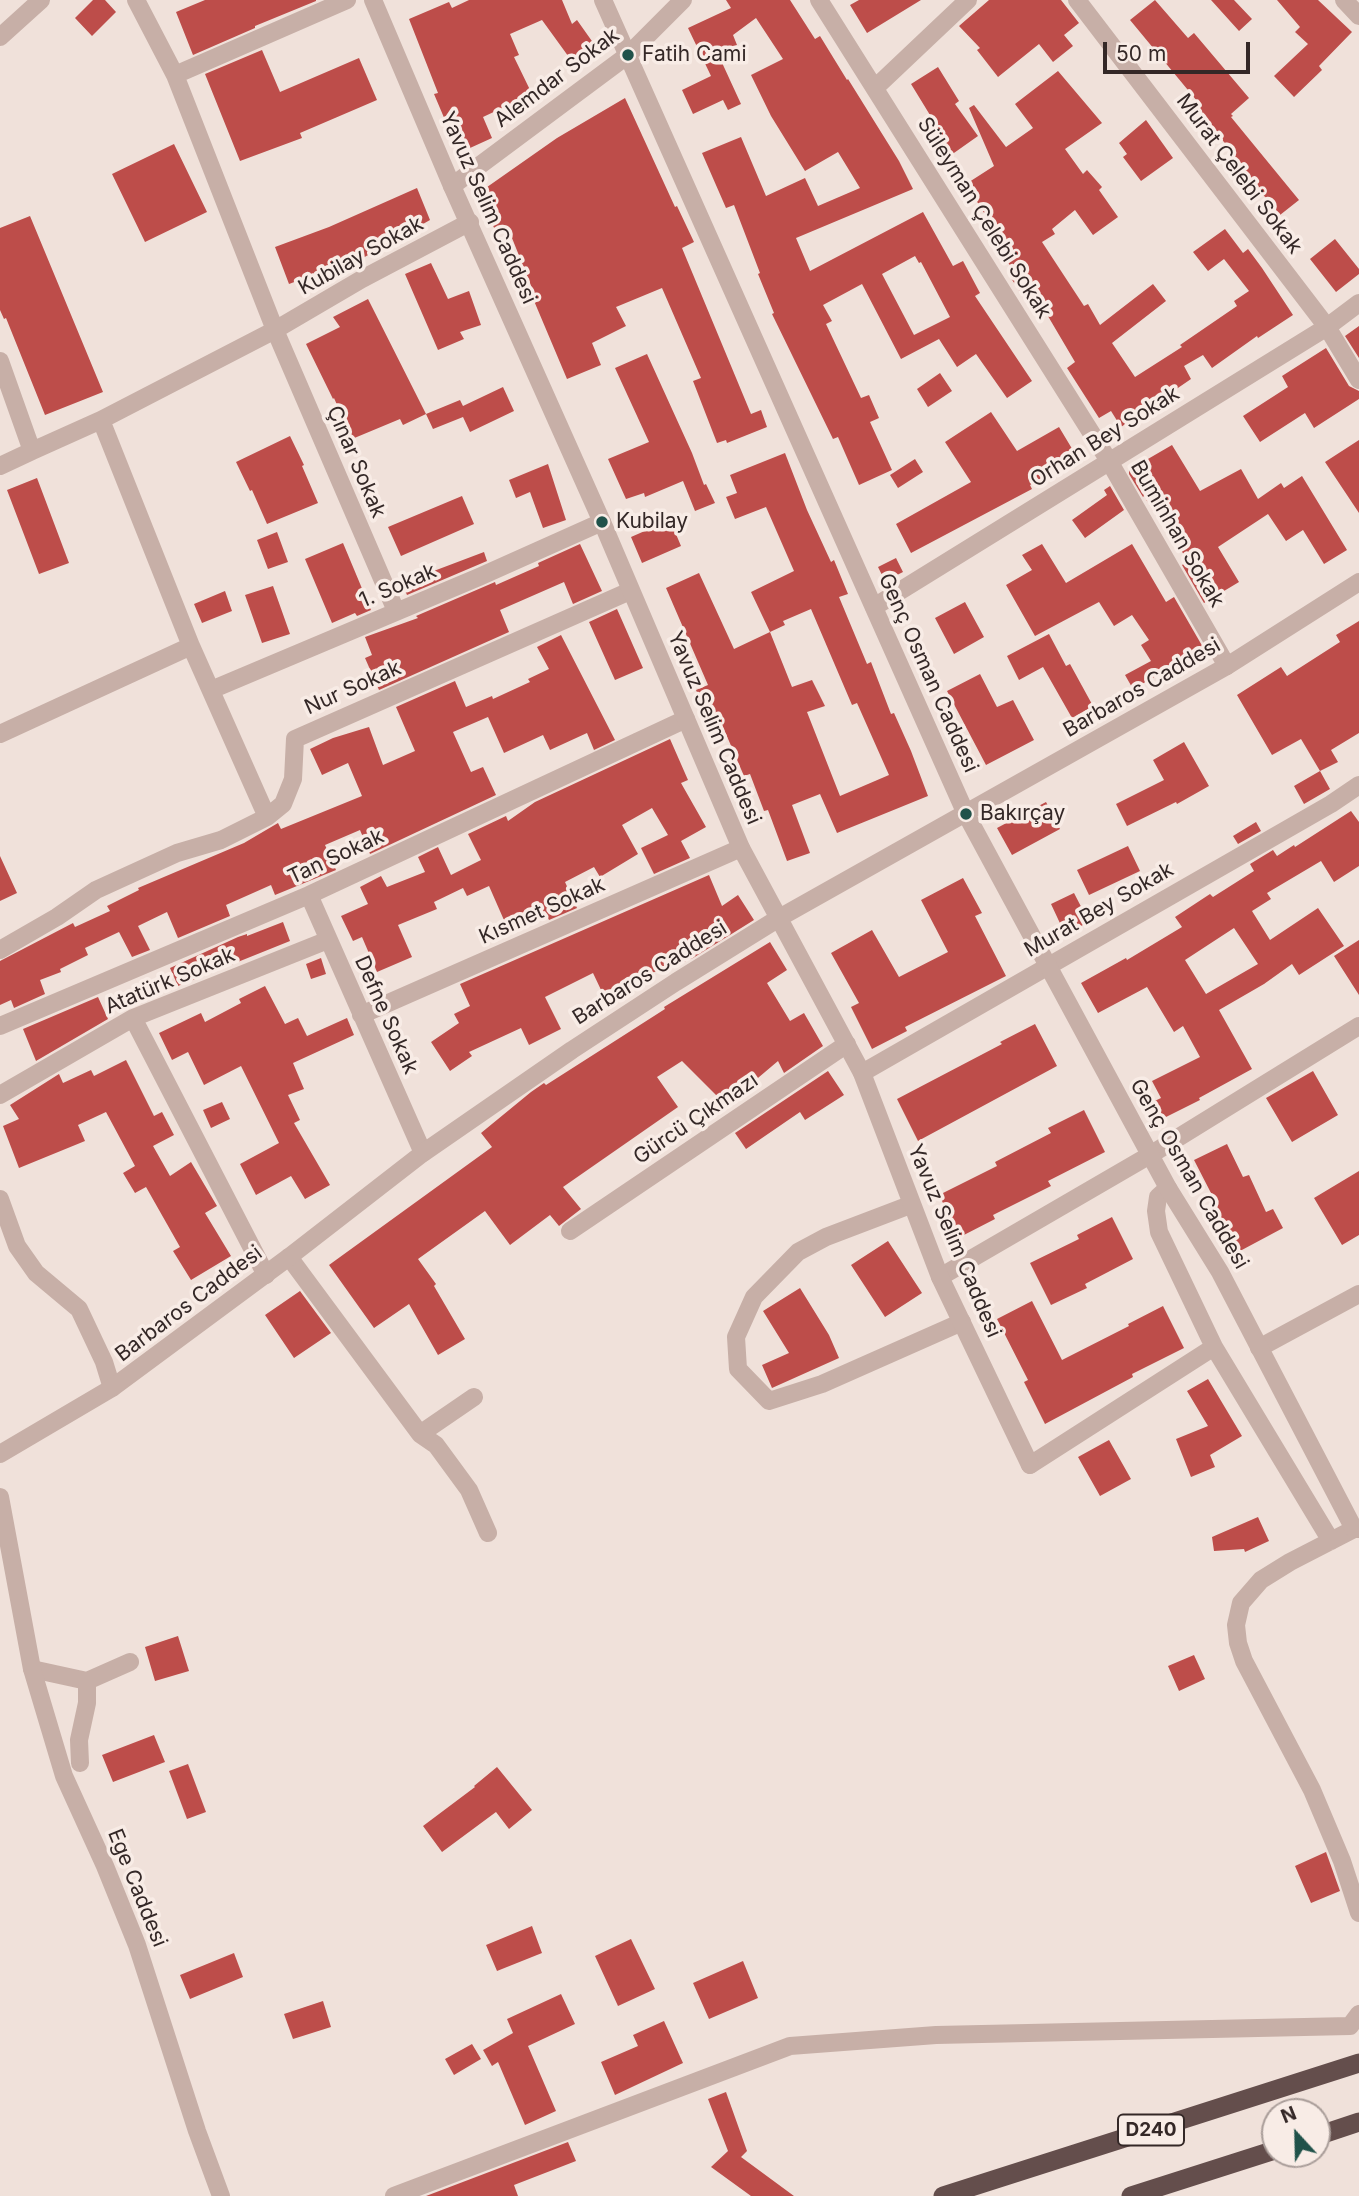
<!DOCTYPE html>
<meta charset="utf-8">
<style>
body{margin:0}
#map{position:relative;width:1359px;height:2196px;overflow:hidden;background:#f0e1da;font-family:Inter,sans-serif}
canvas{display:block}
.north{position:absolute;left:1261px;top:2098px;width:70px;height:70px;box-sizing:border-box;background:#f8ece6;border:2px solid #aa9e9a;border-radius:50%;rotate:338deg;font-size:19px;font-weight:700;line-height:28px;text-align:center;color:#342827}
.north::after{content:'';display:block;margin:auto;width:24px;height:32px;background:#20524a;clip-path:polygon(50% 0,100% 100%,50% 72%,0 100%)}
.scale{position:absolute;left:1103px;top:42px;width:147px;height:32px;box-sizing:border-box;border:4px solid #342827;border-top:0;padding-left:9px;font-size:21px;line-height:24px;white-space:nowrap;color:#342827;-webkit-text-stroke:5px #f8ece6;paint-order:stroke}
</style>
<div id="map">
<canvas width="1359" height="2196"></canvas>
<div class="north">N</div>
<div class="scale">50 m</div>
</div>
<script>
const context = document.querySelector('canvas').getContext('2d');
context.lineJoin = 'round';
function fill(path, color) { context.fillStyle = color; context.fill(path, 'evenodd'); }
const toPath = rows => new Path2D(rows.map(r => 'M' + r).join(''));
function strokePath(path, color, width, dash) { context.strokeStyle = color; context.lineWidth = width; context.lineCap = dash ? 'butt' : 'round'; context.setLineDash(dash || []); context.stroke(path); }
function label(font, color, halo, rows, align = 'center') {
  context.font = font + ' Inter,sans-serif'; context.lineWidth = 7; context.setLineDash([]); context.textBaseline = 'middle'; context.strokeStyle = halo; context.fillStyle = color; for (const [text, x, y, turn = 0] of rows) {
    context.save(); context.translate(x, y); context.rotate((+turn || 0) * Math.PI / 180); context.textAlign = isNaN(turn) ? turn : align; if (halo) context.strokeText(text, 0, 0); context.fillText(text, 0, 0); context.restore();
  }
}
fill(toPath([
 [93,0,105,0,116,12,92,36,75,18],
 [205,0,316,0,316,1,255,26,255,28,193,55,176,12],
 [469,0,562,0,572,24,577,20,594,44,571,60,542,20,510,34,519,55,514,57,532,94,483,117,492,138,459,153,434,94,438,93,409,19,449,2,452,8],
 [726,0,790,0,815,39,820,36,847,80,848,79,899,161,913,189,796,238,810,271,923,212,953,266,963,261,980,293,975,296,1032,381,1007,398,976,354,957,367,939,339,901,359,862,284,823,305,832,321,826,324,861,398,869,395,879,418,870,422,892,470,859,485,838,437,833,439,772,314,774,313,758,274,760,273,734,205,726,208,702,153,741,137,766,196,805,178,818,206,860,188,838,152,805,171,771,116,751,75,783,59,756,18,733,35,737,45,718,54,741,104,728,110,723,100,693,114,682,90,711,76,688,28,731,8],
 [915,256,919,263,921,262,950,317,914,335,882,274],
 [859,0,921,0,867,33,850,5],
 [989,0,1061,0,1079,23,1064,35,1073,46,1053,62,1039,44,998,77,977,50,980,48,959,26],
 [1155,0,1188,38,1194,33,1249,98,1231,114,1233,116,1231,117,1299,200,1280,215,1226,150,1229,148,1193,105,1197,101,1130,20],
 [1211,0,1234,0,1252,19,1239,31],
 [1277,0,1318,0,1352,32,1319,66,1322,70,1294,97,1274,76,1308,44,1295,32,1300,27],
 [262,50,280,92,359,58,377,100,300,133,302,138,240,161,205,74],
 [938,67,959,101,955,104,978,136,944,160,930,141,941,133,911,84],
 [1058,71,1102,123,1065,149,1083,174,1087,170,1102,187,1099,190,1118,217,1093,235,1075,210,1052,229,1055,234,1042,242,1084,306,1088,304,1100,325,1153,284,1166,301,1112,343,1135,377,1182,347,1180,345,1237,306,1234,301,1249,291,1224,259,1208,271,1193,252,1225,229,1243,253,1248,249,1262,268,1293,315,1258,338,1257,336,1212,368,1203,355,1184,366,1191,379,1121,427,1111,411,1099,418,1067,368,1075,362,1042,306,1033,312,1009,275,1014,272,986,227,991,224,966,184,994,166,969,108,974,105,1006,147,1033,128,1015,104],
 [625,98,675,207,677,206,694,242,682,248,751,414,761,410,767,427,727,443,726,440,717,443,693,381,701,378,662,288,616,307,626,326,592,343,601,365,567,379,529,289,532,288,508,228,496,233,480,192,557,138],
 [1146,120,1173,158,1141,181,1123,157,1127,154,1119,143],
 [174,144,207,212,145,242,112,174],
 [417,188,430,220,347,267,345,263,289,284,275,247,329,227],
 [30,216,103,392,45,415,6,318,4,319,0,310,0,228],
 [1335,239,1359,269,1359,274,1336,292,1310,259],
 [431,263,448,299,469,291,481,325,460,332,464,339,438,350,405,274],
 [368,299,426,414,403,425,400,419,352,439,334,398,333,399,306,344,340,327,333,317],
 [1359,326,1359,358,1345,336],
 [1326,348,1349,386,1359,391,1359,399,1314,428,1305,413,1260,442,1243,416,1288,387,1282,376],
 [647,354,692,453,704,485,706,484,715,503,695,511,683,481,645,497,644,493,626,499,608,459,649,442,615,368],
 [940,373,952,391,928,407,917,389],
 [503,387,514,411,470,432,463,417,433,429,426,414,460,400,463,406],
 [991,412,1017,451,1059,427,1077,457,1030,485,1032,489,911,553,896,524,971,482,945,442],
 [290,436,304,465,302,466,318,503,267,524,252,490,250,491,236,462],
 [1359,440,1359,513,1325,462],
 [1172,445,1200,491,1241,469,1258,499,1281,483,1284,488,1302,476,1347,550,1324,564,1303,530,1286,541,1268,514,1218,547,1239,582,1204,603,1182,565,1188,561,1155,510,1153,511,1144,496,1143,497,1129,474,1129,470],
 [785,453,807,510,831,562,834,560,848,594,839,597,867,664,871,662,891,714,894,713,911,751,928,796,837,833,820,794,792,805,810,853,787,861,768,810,764,811,750,774,744,776,720,720,711,724,696,690,708,685,666,588,699,573,734,649,770,632,751,592,794,571,766,507,735,519,726,497,737,493,730,475],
 [811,609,852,705,857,703,889,775,840,796,807,712,825,706,812,680,792,687,770,632,785,625,783,621],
 [915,459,923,472,898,488,890,475],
 [548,464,566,520,543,528,530,492,516,498,509,480],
 [37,478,69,563,39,574,7,490],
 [1110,486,1124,510,1085,538,1072,520,1107,495,1104,490],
 [462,496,474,524,401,556,388,527],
 [670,520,681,546,642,563,631,537],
 [277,532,288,562,268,569,257,540],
 [343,543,371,610,357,616,355,613,332,623,305,559],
 [580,544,602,591,573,604,564,582,500,610,509,632,379,690,365,658,372,655,365,637,418,618,416,616,495,582,496,585,539,566,538,563],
 [1042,544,1066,583,1132,544,1166,602,1174,597,1204,649,1133,689,1125,675,1151,661,1141,645,1149,640,1132,615,1114,626,1099,602,1035,636,1006,585,1032,570,1022,555],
 [484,552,487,561,407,595,402,583],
 [896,558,903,572,885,581,878,567],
 [273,586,290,634,262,643,245,595],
 [225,591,232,611,202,623,194,604],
 [965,602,984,637,954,654,935,618],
 [617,609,643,668,615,680,589,622],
 [1359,621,1359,733,1331,750,1338,762,1320,771,1301,739,1272,755,1237,695,1281,667,1287,676,1340,642,1336,635],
 [1049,634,1066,666,1070,664,1093,706,1072,718,1043,667,1019,680,1007,656],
 [561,635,615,740,594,750,587,733,550,750,543,735,504,753,488,717,453,732,471,772,483,767,496,795,370,854,360,830,325,845,336,870,275,895,271,885,226,905,230,916,178,938,167,912,138,926,150,950,132,957,119,932,85,948,88,955,60,969,61,972,40,980,45,994,14,1008,11,1000,0,1005,0,961,73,923,75,927,110,911,107,906,139,890,138,888,244,843,278,823,281,829,362,796,348,763,322,775,310,749,333,738,369,727,383,765,415,751,396,707,455,681,466,707,492,696,493,699,530,682,528,679,549,669,537,647],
 [980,674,997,707,1013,700,1034,740,986,765,947,691],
 [670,739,688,780,681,783,706,827,681,841,690,858,654,874,641,848,668,835,652,808,622,825,638,854,600,877,594,867,565,882,577,908,549,920,545,911,507,927,489,886,467,896,463,888,434,902,437,909,398,925,412,957,377,972,362,937,353,941,341,916,368,904,360,887,381,876,387,887,425,872,418,857,438,847,451,875,481,860,468,834,506,816,508,821,535,802],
 [1184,742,1209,786,1177,804,1176,802,1127,826,1116,804,1164,780,1153,760],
 [1320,771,1330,789,1304,804,1294,786],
 [1046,802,1060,829,1012,855,997,828],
 [1351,811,1359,822,1359,866,1334,882,1321,861,1267,893,1271,899,1252,911,1270,940,1318,908,1344,946,1299,975,1292,964,1264,984,1219,1010,1252,1069,1199,1098,1200,1100,1154,1123,1144,1106,1161,1098,1152,1081,1200,1057,1183,1026,1174,1032,1147,987,1098,1013,1081,983,1126,958,1127,960,1182,927,1175,917,1210,894,1213,897,1254,871,1250,864,1273,850,1277,856,1294,845,1295,847],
 [1234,928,1258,964,1206,994,1185,960],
 [1256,822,1261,831,1238,844,1233,836],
 [1128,846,1140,871,1089,895,1077,870],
 [0,856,17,893,0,901],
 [709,875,722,906,738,895,754,920,693,958,672,967,671,964,638,980,602,992,593,973,545,997,561,1029,529,1045,521,1028,469,1052,472,1056,450,1071,431,1042,459,1023,454,1014,470,1006,460,984],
 [963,878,982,913,975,916,1006,976,905,1027,907,1031,872,1049,851,1007,859,1003,831,953,872,930,899,977,948,952,921,900],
 [1074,893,1089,922,1065,934,1051,904],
 [283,922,290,941,178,986,170,968,238,937,247,934,247,936],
 [1359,940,1359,995,1334,956],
 [770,942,787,970,767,983,790,1021,804,1013,823,1046,784,1073,778,1061,726,1105,682,1061,657,1077,678,1107,563,1187,581,1209,559,1226,550,1215,510,1245,485,1211,418,1259,436,1284,434,1286,465,1339,438,1355,409,1304,374,1328,329,1265,492,1147,481,1133,531,1092,544,1083,546,1085,665,1009,664,1007],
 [321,958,326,974,311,979,306,964],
 [265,986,285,1024,298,1018,307,1036,347,1018,354,1035,293,1063,304,1089,288,1095,300,1120,294,1123,330,1185,305,1199,291,1176,256,1195,240,1164,279,1143,241,1066,204,1085,188,1052,172,1060,159,1033,201,1013,205,1022,241,1003,239,999],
 [98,997,108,1019,36,1061,23,1029],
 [1035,1024,1057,1066,918,1141,897,1099,1002,1044,1000,1042],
 [126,1060,154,1116,162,1112,174,1135,153,1146,170,1176,191,1162,217,1206,205,1213,231,1256,191,1280,173,1251,180,1247,146,1187,135,1193,123,1173,135,1166,106,1112,78,1125,85,1141,19,1168,3,1126,19,1119,10,1105,59,1074,63,1083,91,1070,94,1076],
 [828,1071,844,1095,805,1120,800,1112,746,1149,735,1133],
 [1313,1071,1338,1115,1292,1142,1266,1098],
 [222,1102,230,1119,211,1128,203,1110],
 [1084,1110,1105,1152,1048,1181,1051,1186,993,1215,995,1219,960,1237,939,1195,997,1166,995,1162,1051,1133,1048,1128],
 [1227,1144,1243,1177,1249,1175,1266,1212,1273,1209,1283,1228,1240,1251,1223,1218,1220,1219,1208,1195,1211,1193,1194,1160],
 [1359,1171,1359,1235,1342,1245,1314,1198],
 [1112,1217,1133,1259,1085,1284,1087,1288,1051,1305,1030,1263,1079,1239,1077,1235],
 [888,1241,922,1293,885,1317,851,1265],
 [800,1288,829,1335,839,1358,772,1388,762,1365,789,1353,763,1311],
 [300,1291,331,1333,294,1358,265,1315],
 [1032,1301,1062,1360,1129,1326,1128,1324,1163,1306,1184,1348,1132,1374,1133,1377,1045,1424,1024,1382,1028,1380,997,1319],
 [1208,1379,1242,1436,1210,1455,1215,1467,1191,1477,1176,1439,1208,1426,1187,1391],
 [1109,1440,1131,1479,1100,1496,1078,1457],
 [1258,1517,1269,1541,1245,1552,1244,1549,1214,1551,1212,1537],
 [178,1636,189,1671,155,1681,145,1647],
 [1194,1655,1205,1679,1179,1691,1168,1666],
 [154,1735,165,1762,113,1782,102,1755],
 [188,1764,206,1812,187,1819,169,1771],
 [497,1767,532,1810,509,1829,496,1812,442,1852,423,1826,475,1787,474,1786],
 [1326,1852,1340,1891,1311,1903,1295,1866],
 [532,1926,542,1953,497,1971,486,1945],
 [631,1939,655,1989,618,2006,595,1956],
 [234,1953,243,1977,190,1999,180,1975],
 [743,1961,758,1998,709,2019,693,1983],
 [561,1994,575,2024,528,2046,556,2111,525,2125,498,2062,492,2066,483,2050,513,2033,507,2019],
 [323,2001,331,2027,293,2039,284,2014],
 [664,2021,683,2063,615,2095,601,2062,638,2046,633,2035],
 [472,2044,481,2059,454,2075,445,2059],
 [726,2092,747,2151,741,2157,794,2196,751,2196,711,2167,728,2151,708,2099],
 [568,2142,576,2161,514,2185,518,2196,426,2196]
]), '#bd4d4a');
strokePath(toPath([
 [136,0,175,75,275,330,396,611],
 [819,0,1109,461,1227,666],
 [1077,0,1327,327,1359,380],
 [1344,0,1359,16],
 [0,37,41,0],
 [175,75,347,0],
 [875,88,968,0],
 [452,186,628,55,683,0],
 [0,361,32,451,101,420],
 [0,466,32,451],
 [874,607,1327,327,1359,303],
 [191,646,267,817],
 [211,690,479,577,602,522],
 [0,734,191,646,101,420,275,330,362,279,470,222],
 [309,895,423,1153],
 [0,950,57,917,96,890,177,853,221,840,267,817,283,804,293,779,295,739,630,591],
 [361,1015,741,848],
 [133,1018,266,1275],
 [0,1026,309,895,686,719],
 [862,1073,1331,804,1359,785],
 [0,1095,133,1018,328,940],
 [1168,1188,1158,1197,1156,1211,1159,1232,1214,1347],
 [0,1199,17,1246,36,1273,79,1309,104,1362,112,1388],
 [910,1205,826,1237,798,1252,754,1297,736,1337,738,1369,769,1401,822,1384,962,1322],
 [570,1231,847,1044],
 [289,1257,420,1434],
 [940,1277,1150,1155,1359,1026],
 [1259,1348,1359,1294],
 [474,1397,420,1434,436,1445,469,1490,488,1533],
 [1030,1465,1214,1347,1331,1541],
 [1359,1529,1354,1529,1290,1562,1261,1580,1241,1603,1236,1625,1238,1643,1244,1661,1312,1790,1342,1861,1359,1913],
 [32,1669,87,1681,87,1703,79,1740,80,1763],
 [87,1681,130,1662],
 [394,2196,790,2046,936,2035,1350,2026,1359,2014]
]), '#c7afa7', 18);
strokePath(toPath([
 [373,0,452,186,602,522,741,848,862,1073,940,1277,1030,1465],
 [603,0,966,814,1168,1188,1220,1272,1354,1529],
 [0,1454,112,1388,289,1257,423,1153,572,1050,676,982,779,918,1227,666,1359,582],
 [0,1497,32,1669,64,1776,105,1866,137,1945,197,2131,221,2196]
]), '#c7afa7', 18);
strokePath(toPath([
 [1317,2136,1359,2122],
 [943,2196,1359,2063],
 [1131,2196,1275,2150]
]), '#644e4c', 19);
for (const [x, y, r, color] of [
 [628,55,7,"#20524a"],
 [602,522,7,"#20524a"],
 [966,814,7,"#20524a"]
]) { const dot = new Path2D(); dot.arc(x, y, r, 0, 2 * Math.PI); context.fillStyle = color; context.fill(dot); strokePath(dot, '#f8ece6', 2.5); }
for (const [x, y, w] of [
 [1151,2130,66]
]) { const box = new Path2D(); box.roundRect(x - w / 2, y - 15.5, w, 31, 5); context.fillStyle = '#f8ece6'; context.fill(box); strokePath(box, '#342827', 2); }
label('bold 19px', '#342827', null, [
 ["D240",1151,2130]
]);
label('21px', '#342827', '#f8ece6', [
 ["Fatih Cami",642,55],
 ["Kubilay",616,522],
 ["Bakırçay",980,814]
], 'left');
label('21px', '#342827', '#f8ece6', [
 ["Alemdar Sokak",557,78,-37],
 ["Murat Çelebi Sokak",1239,174,53],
 ["Yavuz Selim Caddesi",488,208,66],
 ["Süleyman Çelebi Sokak",984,218,58],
 ["Kubilay Sokak",361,256,-29],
 ["Orhan Bey Sokak",1105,437,-32],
 ["Çınar Sokak",356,462,67],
 ["Buminhan Sokak",1177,534,60],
 ["1. Sokak",398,586,-23],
 ["Genç Osman Caddesi",928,673,66],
 ["Nur Sokak",353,688,-24],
 ["Barbaros Caddesi",1142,688,-30],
 ["Yavuz Selim Caddesi",714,728,67],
 ["Tan Sokak",336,857,-25],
 ["Murat Bey Sokak",1099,910,-30],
 ["Kısmet Sokak",542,911,-24],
 ["Barbaros Caddesi",650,973,-32],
 ["Atatürk Sokak",170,981,-23],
 ["Defne Sokak",386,1015,66],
 ["Gürcü Çıkmazı",696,1119,-34],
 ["Genç Osman Caddesi",1189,1174,60],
 ["Yavuz Selim Caddesi",954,1241,67],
 ["Barbaros Caddesi",189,1304,-37],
 ["Ege Caddesi",137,1888,68]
]);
</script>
